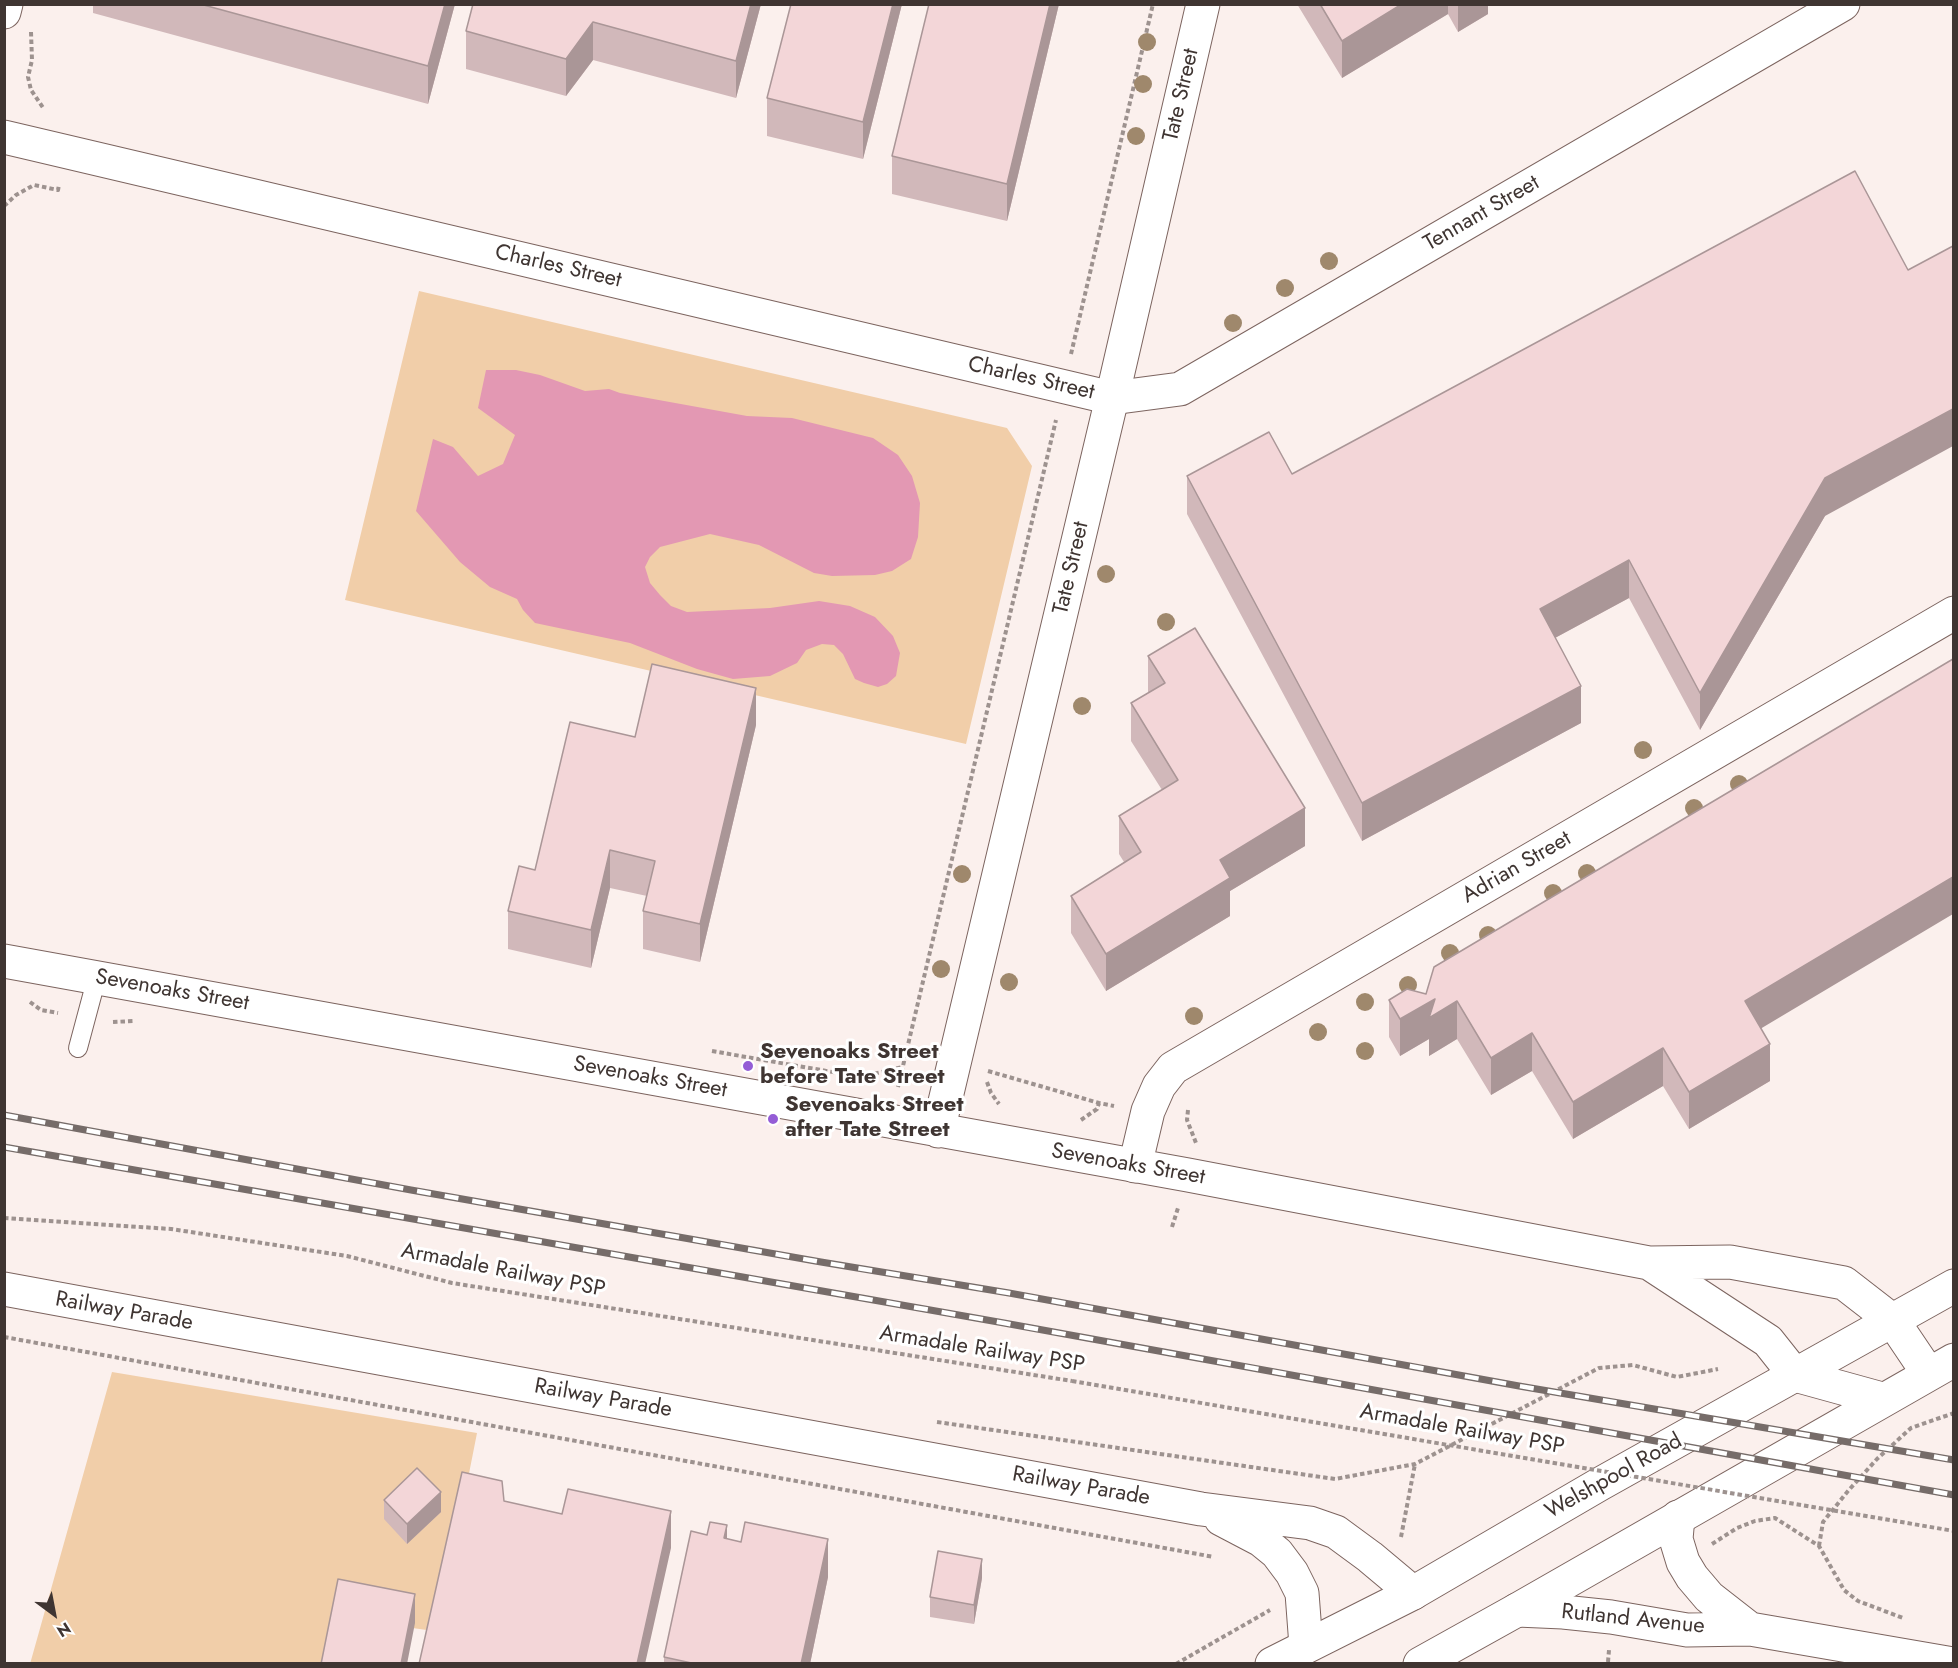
<!DOCTYPE html>
<style>
body{margin:0}
#map{position:relative;width:1958px;height:1668px;overflow:hidden;background:#fbf0ed;font-family:Jost,sans-serif}
canvas{display:block}
.frame{position:absolute;inset:0;border:6px solid #3f3532;pointer-events:none}
.north{position:absolute;left:24px;top:1584px;width:60px;height:60px;-webkit-text-stroke:4px #fff;paint-order:stroke;rotate:148deg;font-size:16px;font-weight:700;line-height:24px;text-align:center;color:#3f3532}
.north::after{content:'';display:block;margin:auto;width:21px;height:27px;background:#3f3532;clip-path:polygon(50% 0,100% 100%,50% 72%,0 100%)}
</style>
<div id="map">
<canvas width="1958" height="1668"></canvas>
<div class="frame"></div>
<div class="north">N</div>
</div>
<script>
const context = document.querySelector('canvas').getContext('2d');
context.lineJoin = 'round';
function fill(path, color) { context.fillStyle = color; context.fill(path, 'evenodd'); }
const toPath = rows => new Path2D(rows.map(r => 'M' + r).join(''));
function strokePath(path, color, width, dash) { context.strokeStyle = color; context.lineWidth = width; context.lineCap = dash ? 'butt' : 'round'; context.setLineDash(dash || []); context.stroke(path); }
function label(font, color, halo, rows, align = 'center') {
  context.font = font + ' Jost,sans-serif'; context.lineWidth = 6; context.setLineDash([]); context.textBaseline = 'middle'; context.strokeStyle = halo; context.fillStyle = color; for (const [text, x, y, turn = 0] of rows) {
    context.save(); context.translate(x, y); context.rotate((+turn || 0) * Math.PI / 180); context.textAlign = isNaN(turn) ? turn : align; if (halo) context.strokeText(text, 0, 0); context.fillText(text, 0, 0); context.restore();
  }
}
fill(toPath([
 [419,291,1007,428,1032,466,966,744,345,600],
 [112,1372,477,1433,462,1509,434,1631,333,1617,324,1663,30,1664]
]), '#f1cea9');
fill(toPath([
 [486,370,516,370,540,375,585,391,609,389,620,393,747,416,792,418,873,438,898,455,912,476,920,503,918,537,911,559,892,571,875,575,832,576,814,573,759,545,710,534,660,547,650,557,645,567,650,583,660,595,671,606,687,612,770,608,819,601,850,606,875,617,893,636,900,653,896,676,887,684,878,687,864,683,855,679,843,654,834,645,822,644,806,650,797,663,770,676,733,679,697,669,630,643,535,623,523,610,517,599,490,587,460,562,416,511,433,439,453,447,478,476,503,464,515,435,478,408]
]), '#e398b3');
const lane = toPath([
 [78,1048,97,977]
]);
const street = toPath([
 [4,137,1112,398,1180,389,1843,4],
 [1135,1166,1148,1111,1159,1086,1173,1068,1954,613]
]);
const secondary = toPath([
 [4,12,6,4],
 [4,961,1188,1175,1649,1263,1730,1262,1844,1283,1893,1321,1928,1373],
 [938,1131,1112,398,1203,4],
 [1649,1263,1768,1341,1795,1375,1882,1399],
 [4,1289,1201,1509,1310,1523,1336,1532,1370,1557,1413,1593],
 [1678,1517,1676,1539,1683,1562,1692,1577,1709,1597,1750,1629],
 [1221,1519,1261,1540,1277,1553,1292,1573,1302,1593,1306,1646],
 [1517,1610,1563,1612,1611,1617,1687,1630,1750,1629,1953,1664]
]);
const primary = toPath([
 [1272,1664,1413,1593,1600,1484,1954,1286],
 [1420,1664,1517,1610,1954,1360]
]);
strokePath(lane, '#7c645f', 20);
strokePath(street, '#7c645f', 35);
strokePath(secondary, '#7c645f', 35);
strokePath(primary, '#7c645f', 35);
strokePath(toPath([
 [31,32,32,60,28,77,31,90,44,109],
 [4,206,16,195,34,185,58,190,59,185],
 [1071,354,1153,4],
 [30,1002,41,1010,58,1013],
 [113,1022,133,1021],
 [712,1051,861,1077,902,1067],
 [906,1051,920,1054],
 [988,1071,1099,1103,1114,1106],
 [987,1082,991,1093,999,1104],
 [898,1087,1056,420],
 [1188,1110,1187,1120,1196,1143],
 [1081,1120,1097,1109,1099,1103],
 [4,1218,171,1229,347,1256,452,1283,1072,1381],
 [1172,1227,1178,1208],
 [4,1337,1214,1557],
 [937,1422,1335,1479,1415,1464,1599,1368,1633,1365,1677,1377,1718,1369],
 [1401,1537,1415,1464],
 [1712,1544,1737,1528,1755,1521,1775,1518,1819,1546,1844,1590,1849,1594,1858,1601,1903,1618],
 [1819,1546,1823,1522,1848,1491,1877,1459,1911,1428,1954,1413],
 [1608,1662,1609,1650],
 [1176,1664,1270,1610]
]), '#9d928f', 4, [4.5, 3]);
strokePath(lane, '#fff', 18);
strokePath(street, '#fff', 33);
strokePath(secondary, '#fff', 33);
strokePath(primary, '#fff', 33);
const rail = toPath([
 [4,1115,411,1190,821,1262,1009,1293,1519,1386,1954,1460],
 [4,1147,1004,1323,1954,1495]
]);
strokePath(rail, '#766c69', 7);
strokePath(rail, '#fff', 4.5, [14]);
strokePath(toPath([
 [1072,1381,1954,1531]
]), '#9d928f', 4, [4.5, 3]);
context.fillStyle = '#9f886c';
for (const [x, y] of [
 [1147,42],
 [1143,84],
 [1136,136],
 [1329,261],
 [1285,288],
 [1233,323],
 [1106,574],
 [1166,622],
 [1082,706],
 [1643,750],
 [1739,784],
 [1694,808],
 [1587,873],
 [962,874],
 [1553,893],
 [1488,935],
 [1450,953],
 [941,969],
 [1009,982],
 [1408,985],
 [1365,1002],
 [1194,1016],
 [1318,1032],
 [1365,1051]
]) { context.beginPath(); context.arc(x, y, 9, 0, 2 * Math.PI); context.fill(); }
fill(toPath([
 [93,4,455,4,428,104,93,13],
 [473,4,761,4,736,98,593,60,566,96,466,69,466,31],
 [902,4,863,159,767,136,767,98],
 [929,4,1059,4,1007,221,892,194,892,156],
 [1297,4,1488,4,1488,14,1458,32,1448,14,1342,78],
 [1292,474,1825,516,1700,730,1629,598,1555,638,1581,723,1362,841,1187,514,1187,476],
 [1148,656,1305,846,1230,891,1230,916,1106,991,1071,933,1071,896,1124,862,1119,854,1119,816,1162,790,1131,741,1131,703,1148,693],
 [756,725,700,962,643,949,643,911,647,896,610,888,591,968,508,949,508,911,535,870,635,737],
 [1426,994,1761,1028,1770,1081,1689,1129,1663,1086,1573,1139,1532,1071,1491,1095,1457,1039,1429,1056,1429,1039,1400,1056,1389,1037,1389,1000],
 [384,1500,441,1512,407,1544,384,1519],
 [727,1539,828,1577,810,1664,664,1664,664,1657],
 [982,1578,974,1624,930,1617,930,1597]
]), '#d1b8ba');
fill(toPath([
 [445,4,455,4,428,104,428,66],
 [751,4,761,4,736,98,736,61],
 [893,4,902,4,863,159,863,122],
 [1050,4,1059,4,1007,221,1007,184],
 [1402,4,1448,4,1448,14,1342,78,1342,41],
 [1458,4,1488,4,1488,14,1458,32],
 [593,22,593,60,566,96,566,59],
 [1953,409,1953,446,1825,516,1700,730,1700,693,1825,478],
 [1629,560,1629,598,1540,646,1540,609],
 [1581,686,1581,723,1362,841,1362,803],
 [756,688,756,725,700,962,700,924],
 [1305,808,1305,846,1230,891,1230,916,1106,991,1106,954,1220,860],
 [610,850,610,888,591,968,591,930],
 [1953,877,1953,914,1745,1038,1745,1001],
 [1435,999,1457,1001,1457,1039,1429,1056,1429,1039,1400,1056,1400,1019],
 [1532,1033,1532,1071,1491,1095,1491,1058],
 [1770,1044,1770,1081,1689,1129,1689,1092],
 [1663,1048,1663,1086,1573,1139,1573,1102],
 [441,1492,441,1512,407,1544,407,1524],
 [671,1511,671,1548,645,1664,637,1664],
 [727,1525,727,1562,724,1538],
 [828,1539,828,1577,810,1664,801,1664],
 [982,1559,982,1578,974,1624,974,1605],
 [415,1594,415,1623,407,1664,401,1664]
]), '#aa9697');
const building = toPath([
 [200,4,445,4,428,66,200,4],
 [473,4,751,4,736,61,593,22,566,59,466,31,473,4],
 [791,4,893,4,863,122,767,98,791,4],
 [929,4,1050,4,1007,184,892,156,929,4],
 [1320,4,1402,4,1342,41,1320,4],
 [1855,171,1908,270,1953,246,1953,409,1825,478,1700,693,1629,560,1540,609,1581,686,1362,803,1187,476,1269,432,1292,474,1855,171],
 [1195,628,1305,808,1220,860,1230,878,1106,954,1071,896,1141,852,1119,816,1178,780,1131,703,1165,683,1148,656,1195,628],
 [1953,659,1953,877,1745,1001,1770,1044,1689,1092,1663,1048,1573,1102,1532,1033,1491,1058,1457,1001,1429,1018,1435,999,1400,1019,1389,1000,1407,989,1426,994,1434,967,1953,659],
 [652,664,756,688,700,924,643,911,655,861,610,850,591,930,508,911,519,866,535,870,570,722,635,737,652,664],
 [417,1468,441,1492,407,1524,384,1500,417,1468],
 [462,1472,502,1481,504,1501,562,1514,568,1489,671,1511,637,1664,419,1664,462,1472],
 [710,1522,727,1525,724,1538,741,1542,745,1522,828,1539,801,1664,696,1664,664,1657,691,1531,707,1535,710,1522],
 [938,1551,982,1559,974,1605,930,1597,938,1551],
 [338,1579,415,1594,401,1664,321,1664,338,1579]
]);
fill(building, '#f3d6d8');
strokePath(building, '#aa9697', 1.5);
for (const [x, y, r, color] of [
 [748,1066,6,"#945dd6"],
 [773,1119,6,"#945dd6"]
]) { const dot = new Path2D(); dot.arc(x, y, r, 0, 2 * Math.PI); context.fillStyle = color; context.fill(dot); strokePath(dot, '#fff', 2); }
label('22px', '#3f3532', '#fff', [
 ["Tate Street",1182,95,-77],
 ["Tennant Street",1482,214,-30],
 ["Charles Street",558,267,13],
 ["Charles Street",1031,379,13],
 ["Tate Street",1072,568,-77],
 ["Adrian Street",1517,868,-30],
 ["Sevenoaks Street",172,991,10],
 ["Sevenoaks Street",650,1078,10],
 ["Sevenoaks Street",1128,1165,10],
 ["Armadale Railway PSP",503,1271,11],
 ["Railway Parade",124,1312,10],
 ["Armadale Railway PSP",982,1350,9],
 ["Railway Parade",603,1399,10],
 ["Armadale Railway PSP",1462,1430,10],
 ["Welshpool Road",1614,1477,-29],
 ["Railway Parade",1081,1487,10],
 ["Rutland Avenue",1633,1620,6]
]);
label('bold 22px', '#3f3532', '#fff', [
 ["Sevenoaks Street",760,1053],
 ["before Tate Street",760,1078],
 ["Sevenoaks Street",785,1106],
 ["after Tate Street",785,1131]
], 'left');
</script>
